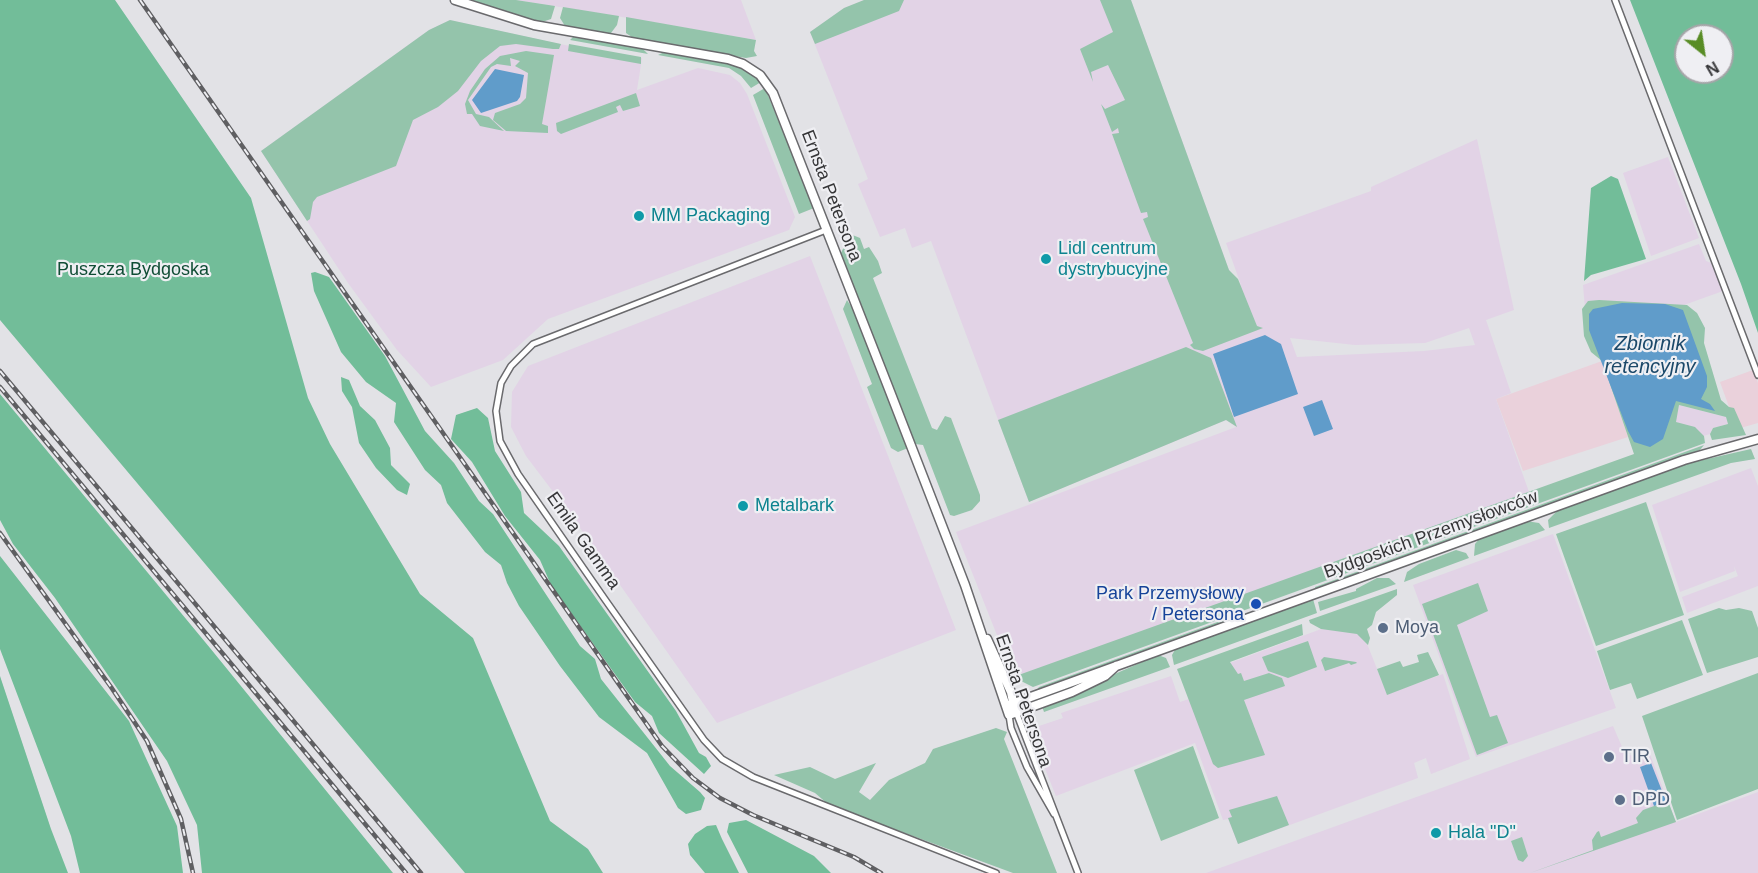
<!DOCTYPE html>
<meta charset="utf-8">
<style>
body{margin:0}
#map{position:relative;width:1758px;height:873px;overflow:hidden;background:#e2e2e6;font-family:Arial,sans-serif}
canvas{display:block}
.north{position:absolute;left:1674px;top:24px;width:60px;height:60px;box-sizing:border-box;background:#efeff3;border:2px solid #a5a5a8;border-radius:50%;rotate:150deg;font-size:16px;font-weight:700;line-height:24px;text-align:center;color:#363638}
.north::after{content:'';display:block;margin:auto;width:21px;height:27px;background:#588c25;clip-path:polygon(50% 0,100% 100%,50% 72%,0 100%)}
</style>
<div id="map">
<canvas width="1758" height="873"></canvas>
<div class="north">N</div>
</div>
<script>
const context = document.querySelector('canvas').getContext('2d');
context.lineJoin = 'round';
function fill(path, color) { context.fillStyle = color; context.fill(path, 'evenodd'); }
const toPath = rows => new Path2D(rows.map(r => 'M' + r).join(''));
function strokePath(path, color, width, dash) { context.strokeStyle = color; context.lineWidth = width; context.lineCap = dash ? 'butt' : 'round'; context.setLineDash(dash || []); context.stroke(path); }
function label(font, color, halo, rows, align = 'center') {
  context.font = font + ' Arial,sans-serif'; context.lineWidth = 4.5; context.setLineDash([]); context.textBaseline = 'middle'; context.strokeStyle = halo; context.fillStyle = color; for (const [text, x, y, turn = 0] of rows) {
    context.save(); context.translate(x, y); context.rotate((+turn || 0) * Math.PI / 180); context.textAlign = isNaN(turn) ? turn : align; if (halo) context.strokeText(text, 0, 0); context.fillText(text, 0, 0); context.restore();
  }
}
fill(toPath([
 [1602,361,1628,437,1523,471,1496,399],
 [1753,370,1758,383,1758,423,1737,429,1720,382]
]), '#ead1db');
fill(toPath([
 [516,0,741,0,756,40,616,16],
 [864,0,1131,0,1229,270,1241,285,1226,243,1371,191,1371,187,1477,139,1514,310,1486,320,1511,393,1496,399,1529,492,1026,675,1010,668,956,532,1236,427,1226,420,1029,502,931,241,912,248,905,228,880,237,858,184,868,179,810,32,844,8],
 [1469,328,1475,345,1424,351,1297,357,1290,338,1355,345,1425,343],
 [450,20,565,45,642,58,637,90,698,68,730,75,740,83,747,94,795,217,789,230,548,319,503,360,431,387,397,350,348,283,261,151,429,30],
 [1668,157,1699,238,1651,256,1623,173],
 [1699,244,1706,261,1711,263,1723,291,1684,305,1597,303,1585,309,1583,285],
 [810,256,956,630,717,723,573,518,526,456,511,427,512,392,528,366],
 [1679,405,1726,417,1728,424,1713,428,1710,434,1703,436,1675,422],
 [1751,468,1758,486,1758,586,1687,613,1682,597,1738,576,1734,566,1735,571,1680,592,1652,505],
 [1553,534,1616,708,1476,757,1413,585],
 [1356,616,1387,694,1443,674,1470,759,1431,774,1426,758,1414,763,1418,778,1238,844,1228,819,1223,820,1195,743,1056,796,1032,736,1036,727,1063,718,1061,713,1171,676,1180,702,1198,696,1230,663],
 [1613,726,1626,756,1649,752,1676,822,1758,792,1758,873,1206,873]
]), '#e2d3e6');
fill(toPath([
 [467,0,516,0,555,6,551,19,542,22,504,13],
 [864,0,904,0,899,11,815,44,810,32,844,8],
 [1100,0,1131,0,1229,270,1238,279,1257,326,1263,328,1203,351,1194,349,1190,345,1193,343,1143,219,1148,217,1147,212,1141,213,1112,134,1119,133,1118,128,1112,132,1101,104,1105,109,1125,100,1108,65,1091,72,1093,82,1080,49,1113,32],
 [563,7,619,16,617,25,611,33,605,34,565,26,560,18],
 [626,17,756,40,754,51,757,56,746,58,636,40,626,33],
 [450,20,561,44,559,49,553,49,516,44,500,46,481,61,458,91,438,107,413,120,396,166,317,197,313,202,310,219,307,221,261,151,429,30],
 [573,37,642,48,648,54,570,40],
 [569,44,641,57,641,64,568,51],
 [526,51,554,55,542,124,548,126,548,133,506,131,493,120,495,113,520,104,526,98,528,73,515,66,520,61,510,58,511,66,497,64,491,67,468,100,476,114,489,117,504,131,480,126,472,114,467,114,465,104,470,91,485,69,500,56],
 [664,52,734,65,748,71,761,82,751,88,741,76,729,68,658,55],
 [765,88,814,208,799,214,753,95],
 [636,93,640,106,623,111,620,105,616,107,618,112,561,134,557,131,556,123],
 [850,234,860,238,864,249,869,247,878,261,882,273,873,278,932,428,937,430,945,416,951,418,980,495,980,501,972,510,954,516,950,515,923,445,915,444,841,253],
 [847,300,856,314,908,448,898,452,891,448,867,387,872,384,843,309],
 [1599,300,1687,305,1697,313,1705,328,1704,343,1721,400,1729,407,1734,408,1746,435,1712,440,1710,434,1713,428,1728,424,1726,417,1679,405,1676,422,1695,427,1704,436,1705,443,1033,687,1013,677,1634,454,1602,361,1591,352,1584,336,1582,309,1588,301],
 [1186,347,1211,358,1237,427,1226,420,1029,502,998,420],
 [1704,445,1700,450,1315,590,1315,587],
 [1751,449,1755,459,1731,463,1549,528,1548,520,1558,510,1685,464],
 [1646,502,1684,615,1596,646,1556,534],
 [1526,521,1539,523,1545,530,1474,556,1475,544,1479,539],
 [1456,550,1466,553,1469,558,1404,582,1407,572,1419,564],
 [1377,578,1389,578,1396,584,1320,611,1318,602,1356,591,1356,589],
 [1478,583,1488,611,1457,625,1490,717,1497,715,1508,743,1477,755,1422,604],
 [1397,589,1397,595,1376,612,1372,625,1367,629,1370,638,1368,645,1357,634,1321,629,1310,623,1309,620],
 [1313,599,1317,613,1174,665,1172,655,1176,648],
 [1719,608,1726,610,1739,608,1752,611,1758,628,1758,657,1707,673,1688,619],
 [1245,612,1230,621,1036,691,1039,687],
 [1682,620,1703,675,1637,699,1631,683,1610,690,1597,651],
 [1302,624,1303,635,1230,662,1238,674,1241,673,1244,681,1269,673,1282,678,1285,686,1244,700,1265,755,1218,768,1213,764,1177,669],
 [1308,641,1317,667,1288,678,1268,671,1262,657],
 [1428,652,1439,675,1387,695,1377,669,1400,661,1403,667,1419,662,1417,655],
 [1158,655,1166,658,1170,667,1044,712,1042,706],
 [1324,657,1356,662,1357,663,1351,665,1349,663,1325,671,1321,660],
 [1758,673,1758,789,1677,820,1642,716],
 [996,728,1007,732,1004,739,1057,873,1013,873,829,805,815,793,774,775,810,767,835,779,876,763,859,792,870,800,889,780,925,763,933,749],
 [1193,746,1219,818,1161,841,1134,770],
 [1277,796,1289,825,1238,844,1228,818,1232,817,1229,810],
 [1668,801,1676,822,1530,873,1593,850,1592,840,1597,832,1599,831,1601,837,1638,823,1636,818,1643,810],
 [1522,837,1528,856,1523,862,1518,860,1511,841]
]), '#94c4ab');
fill(toPath([
 [0,0,115,0,251,198,308,398,330,444,420,594,473,638,550,821,588,849,603,873,465,873,0,320],
 [1630,0,1758,0,1758,333,1741,284],
 [1686,36,1722,36,1722,72,1686,72],
 [1611,176,1618,179,1646,259,1591,275,1584,281,1591,188],
 [315,272,329,277,385,356,425,431,454,463,479,501,493,514,580,646,595,659,601,679,670,766,700,792,705,798,701,810,686,814,678,808,647,753,599,717,560,666,519,606,507,583,501,565,485,552,447,503,441,485,425,470,394,422,396,403,366,382,341,352,314,291,311,273],
 [341,377,349,380,360,406,375,420,390,448,391,465,410,484,407,495,397,490,376,468,359,443,352,407,342,391],
 [0,394,210,648,393,873,202,873,197,825,167,761,55,598,13,544,0,520],
 [477,408,488,418,495,451,521,492,524,513,559,546,676,711,699,753,706,757,711,766,704,774,659,733,652,716,635,702,551,585,540,560,505,516,472,462,451,439,456,415],
 [0,556,129,721,177,826,183,873,80,873,71,836,0,649],
 [0,676,51,829,68,873,0,873],
 [746,820,814,856,831,873,748,873,727,832,729,823],
 [716,825,722,839,739,873,705,873,690,855,688,844,695,834,707,826]
]), '#72bd99');
fill(toPath([
 [495,69,524,75,520,97,517,101,481,113,472,100],
 [1622,303,1665,304,1683,310,1707,376,1707,387,1701,399,1710,404,1715,411,1676,401,1663,439,1650,447,1634,442,1628,431,1589,330,1589,314,1593,309],
 [1265,335,1281,344,1298,394,1234,417,1213,354],
 [1322,400,1333,429,1314,436,1303,407],
 [1651,763,1666,801,1654,806,1640,767]
]), '#609cca');
const street = toPath([
 [1615,0,1758,375],
 [826,230,533,344,511,366,501,383,496,411,500,441,518,474,604,598,704,740,722,759,753,777,996,873],
 [1016,712,1078,873],
 [1009,715,1011,728,1027,767,1054,814]
]);
const secondary = toPath([
 [455,0,534,25,728,59,743,64,760,75,773,93,889,389,965,585,1009,715,1072,692,1105,676,1116,666],
 [987,639,1011,692,1014,707],
 [1006,706,1684,460,1758,439]
]);
strokePath(street, '#6a6a6d', 8);
strokePath(secondary, '#6a6a6d', 11);
strokePath(street, '#fff', 5);
strokePath(secondary, '#fff', 8);
const rail = toPath([
 [140,0,662,746,693,778,720,798,753,815,854,857,881,873],
 [0,371,421,873],
 [0,387,406,873],
 [0,533,111,687,147,741,181,819,193,873]
]);
strokePath(rail, '#5f5f62', 4.5);
strokePath(rail, '#efeff3', 2, [7]);
for (const [x, y, r, color] of [
 [639,216,6,"#0f9aa8"],
 [1046,259,6,"#0f9aa8"],
 [743,506,6,"#0f9aa8"],
 [1256,604,6,"#1a4fb4"],
 [1383,628,6,"#5c6f8a"],
 [1609,757,6,"#5c6f8a"],
 [1620,800,6,"#5c6f8a"],
 [1436,833,6,"#0f9aa8"]
]) { const dot = new Path2D(); dot.arc(x, y, r, 0, 2 * Math.PI); context.fillStyle = color; context.fill(dot); strokePath(dot, '#efeff3', 2); }
label('18px', '#363638', '#efeff3', [
 ["Ernsta Petersona",831,196,69],
 ["Bydgoskich Przemysłowców",1431,535,-20],
 ["Emila Gamma",583,541,55],
 ["Ernsta Petersona",1023,701,71]
]);
label('18px', '#0d838f', '#efeff3', [
 ["MM Packaging",651,216],
 ["Lidl centrum",1058,249],
 ["dystrybucyjne",1058,270],
 ["Metalbark",755,506],
 ["Hala \"D\"",1448,833]
], 'left');
label('18px', '#104d35', '#efeff3', [
 ["Puszcza Bydgoska",133,270]
]);
label('18px', '#164399', '#efeff3', [
 ["Park Przemysłowy",1244,594],
 ["/ Petersona",1244,615]
], 'right');
label('18px', '#4e5e75', '#efeff3', [
 ["Moya",1395,628],
 ["TIR",1621,757],
 ["DPD",1632,800]
], 'left');
label('italic 20px', '#1b4869', '#efeff3', [
 ["Zbiornik",1650,344],
 ["retencyjny",1650,367]
]);
</script>
